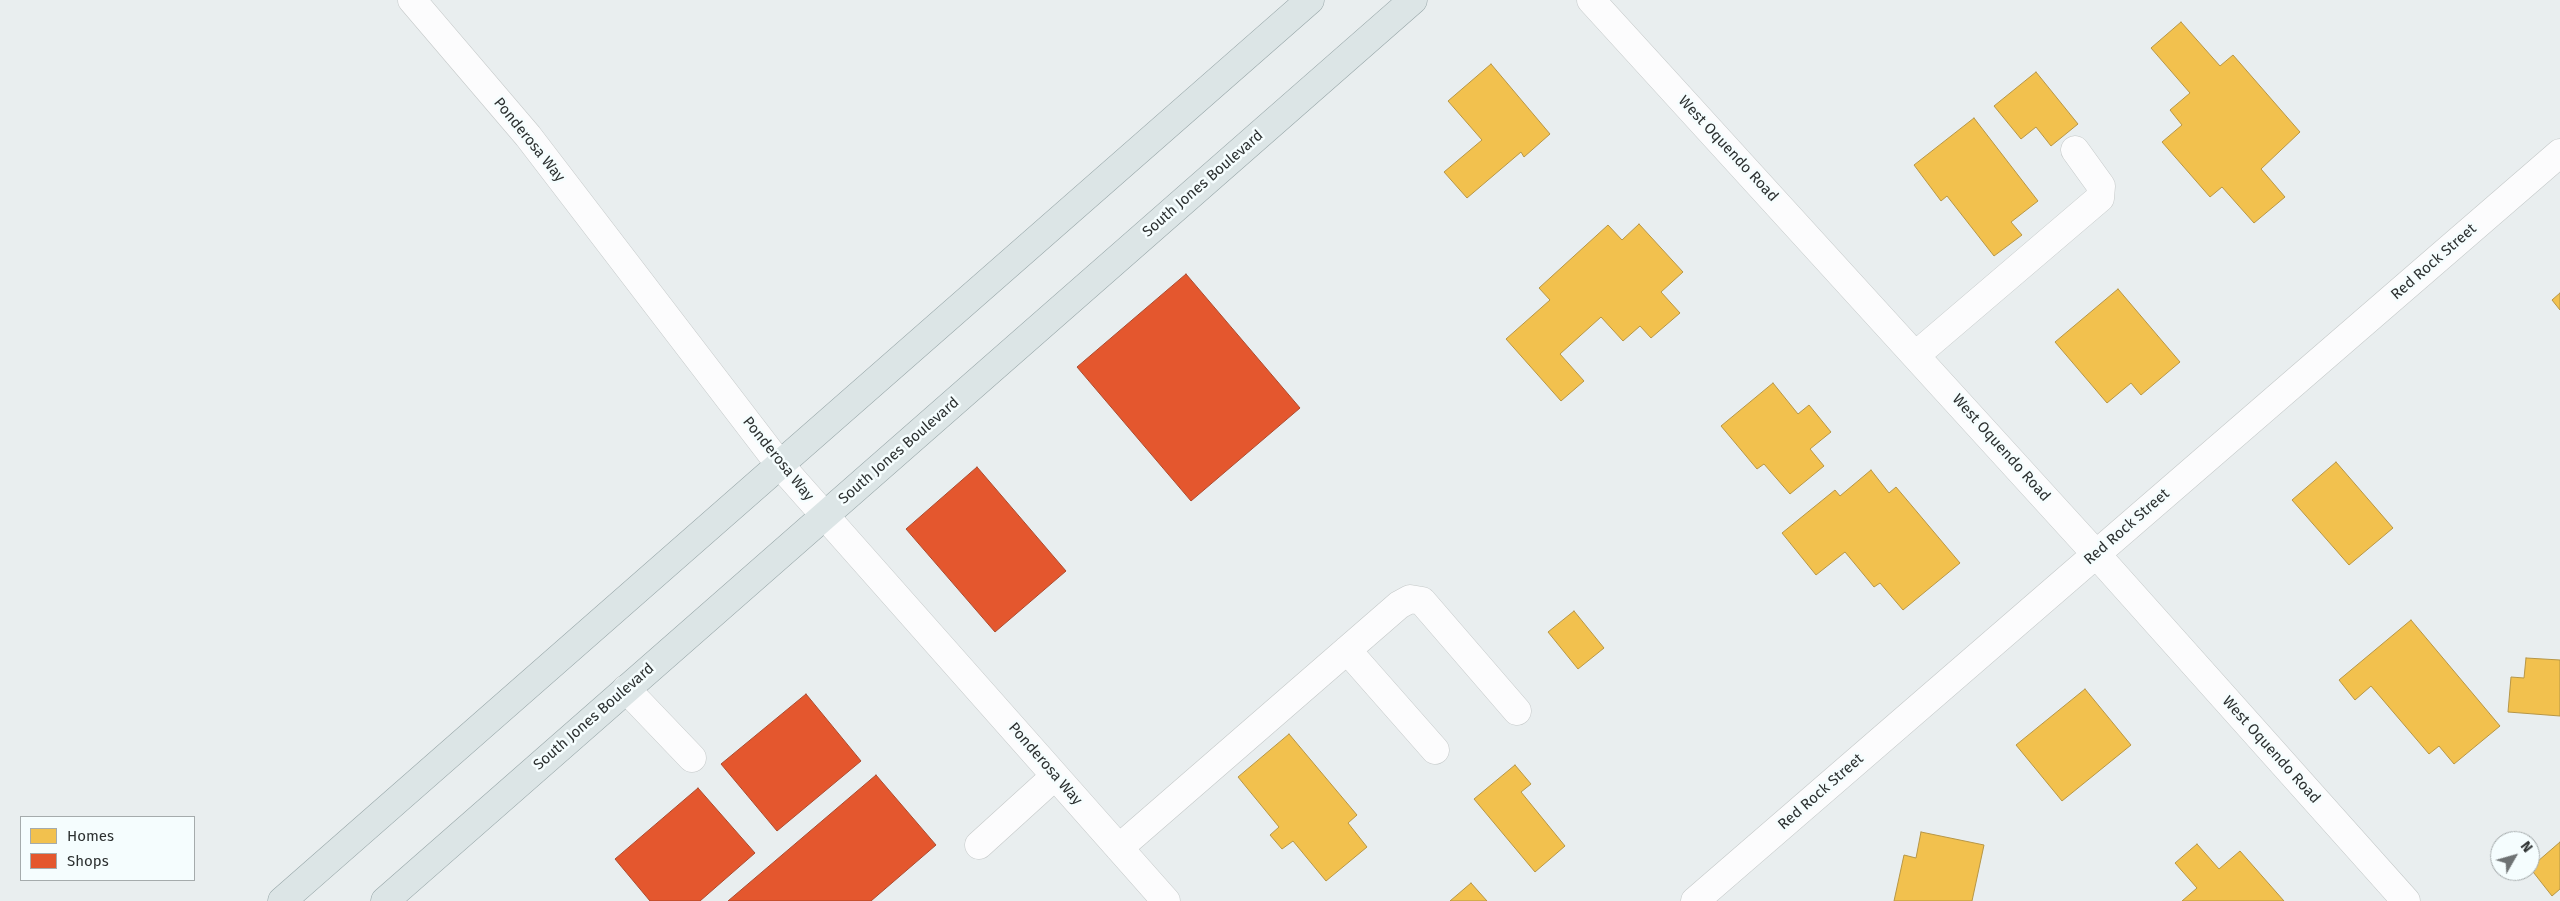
<!DOCTYPE html>
<style>
body{margin:0}
#map{position:relative;width:2560px;height:901px;overflow:hidden;background:#e9eeef;font-family:"Fira Sans",sans-serif}
canvas{display:block}
.legend{position:absolute;left:20px;top:816px;width:175px;height:65px;box-sizing:border-box;background:#f5fdfe;border:1px solid #a5abac;margin:0;padding:6px 9px;list-style:none;font-size:15px;color:#2c3030}
.legend li{display:flex;align-items:center;gap:10px;height:25px}
.legend b{width:25px;border:1px solid #a5abac}
.north{position:absolute;left:2490px;top:831px;width:50px;height:50px;box-sizing:border-box;background:#f5fdfe;border:1px solid #a5abac;border-radius:50%;rotate:52deg;font-size:14px;font-weight:700;line-height:20px;text-align:center;color:#2c3030}
.north::after{content:'';display:block;margin:auto;width:18px;height:22px;background:#6e7273;clip-path:polygon(50% 0,100% 100%,50% 72%,0 100%)}
</style>
<div id="map">
<canvas width="2560" height="901"></canvas>
<ul class="legend">
<li><b style="height:14px;background:#f2c14e"></b>Homes</li>
<li><b style="height:14px;background:#e4572e"></b>Shops</li>
</ul>
<div class="north">N</div>
</div>
<script>
const context = document.querySelector('canvas').getContext('2d');
context.lineJoin = 'round';
function fill(path, color) { context.fillStyle = color; context.fill(path, 'evenodd'); }
const toPath = rows => new Path2D(rows.map(r => 'M' + r).join(''));
function strokePath(path, color, width, dash) { context.strokeStyle = color; context.lineWidth = width; context.lineCap = dash ? 'butt' : 'round'; context.setLineDash(dash || []); context.stroke(path); }
function label(font, color, halo, rows, align = 'center') {
  context.font = font + ' "Fira Sans",sans-serif'; context.lineWidth = 5; context.setLineDash([]); context.textBaseline = 'middle'; context.strokeStyle = halo; context.fillStyle = color; for (const [text, x, y, turn = 0] of rows) {
    context.save(); context.translate(x, y); context.rotate((+turn || 0) * Math.PI / 180); context.textAlign = isNaN(turn) ? turn : align; if (halo) context.strokeText(text, 0, 0); context.fillText(text, 0, 0); context.restore();
  }
}
const homes = toPath([
 [2181,22,2220,66,2233,55,2300,132,2261,169,2285,197,2254,223,2222,187,2210,197,2162,142,2182,125,2170,110,2190,93,2151,48,2181,22],
 [1491,64,1550,134,1524,157,1521,152,1467,198,1444,172,1482,140,1448,101,1491,64],
 [2036,72,2078,124,2051,146,2036,127,2021,139,1994,106,2036,72],
 [1974,118,2038,201,2011,222,2022,235,1994,256,1947,196,1941,201,1914,165,1974,118],
 [1639,224,1683,272,1661,292,1680,313,1651,338,1640,326,1623,341,1601,317,1560,354,1584,381,1561,401,1506,339,1550,300,1539,288,1608,225,1622,240,1639,224],
 [2118,289,2180,362,2141,395,2131,383,2107,403,2055,342,2118,289],
 [2560,293,2560,310,2552,300,2560,293],
 [1773,383,1798,414,1809,405,1831,432,1810,449,1824,466,1790,494,1764,464,1757,469,1721,426,1773,383],
 [2336,462,2393,528,2349,565,2292,500,2336,462],
 [1871,470,1889,493,1896,487,1960,563,1903,610,1880,583,1874,587,1845,552,1816,575,1782,533,1835,490,1840,496,1871,470],
 [1574,611,1604,648,1578,669,1548,632,1574,611],
 [2411,620,2500,726,2454,764,2439,746,2429,754,2371,686,2355,700,2339,680,2411,620],
 [2526,658,2560,660,2560,716,2508,712,2511,677,2524,678,2526,658],
 [2085,689,2131,745,2062,801,2016,745,2085,689],
 [1289,734,1357,815,1348,823,1367,847,1326,881,1293,841,1282,849,1270,835,1279,827,1238,777,1289,734],
 [1515,765,1531,784,1521,792,1565,846,1535,872,1474,799,1515,765],
 [1921,832,1984,845,1972,901,1894,901,1904,855,1916,858,1921,832],
 [2560,842,2560,889,2552,896,2530,868,2560,842],
 [2197,844,2219,869,2240,851,2284,901,2182,901,2197,888,2175,863,2197,844],
 [1471,883,1487,901,1450,901,1471,883]
]);
fill(homes, '#f2c14e');
strokePath(homes, '#b79645', 1);
const shops = toPath([
 [1186,274,1300,408,1191,501,1077,367,1186,274],
 [977,467,1066,571,995,632,906,529,977,467],
 [806,694,861,761,777,831,721,764,806,694],
 [876,775,936,845,871,901,728,901,876,775],
 [698,788,755,853,700,901,650,901,615,859,698,788]
]);
fill(shops, '#e4572e');
strokePath(shops, '#ad4b2f', 1);
const minor = toPath([
 [412,0,528,136,780,465,1166,901],
 [1591,0,2096,554,2406,901],
 [1916,355,2100,198,2101,186,2075,150],
 [1347,650,1435,750],
 [626,689,692,758],
 [979,845,1055,776],
 [1119,848,1399,605,1410,599,1422,601,1517,711],
 [1695,901,2560,153]
]);
const major = toPath([
 [282,901,1310,0],
 [385,901,1413,0]
]);
strokePath(minor, '#c4c8c8', 29);
strokePath(major, '#96a5a7', 29);
strokePath(minor, '#fcfcfd', 28);
strokePath(major, '#dce5e6', 28);
label('15px', '#2c3030', '#f5fdfe', [
 ["Ponderosa Way",529,140,51],
 ["West Oquendo Road",1728,149,47],
 ["South Jones Boulevard",1203,184,-41],
 ["Red Rock Street",2434,262,-41],
 ["West Oquendo Road",2001,448,48],
 ["South Jones Boulevard",899,451,-41],
 ["Ponderosa Way",778,459,51],
 ["Red Rock Street",2127,527,-41],
 ["South Jones Boulevard",594,717,-41],
 ["West Oquendo Road",2271,750,48],
 ["Ponderosa Way",1045,764,49],
 ["Red Rock Street",1821,792,-41]
]);
</script>
